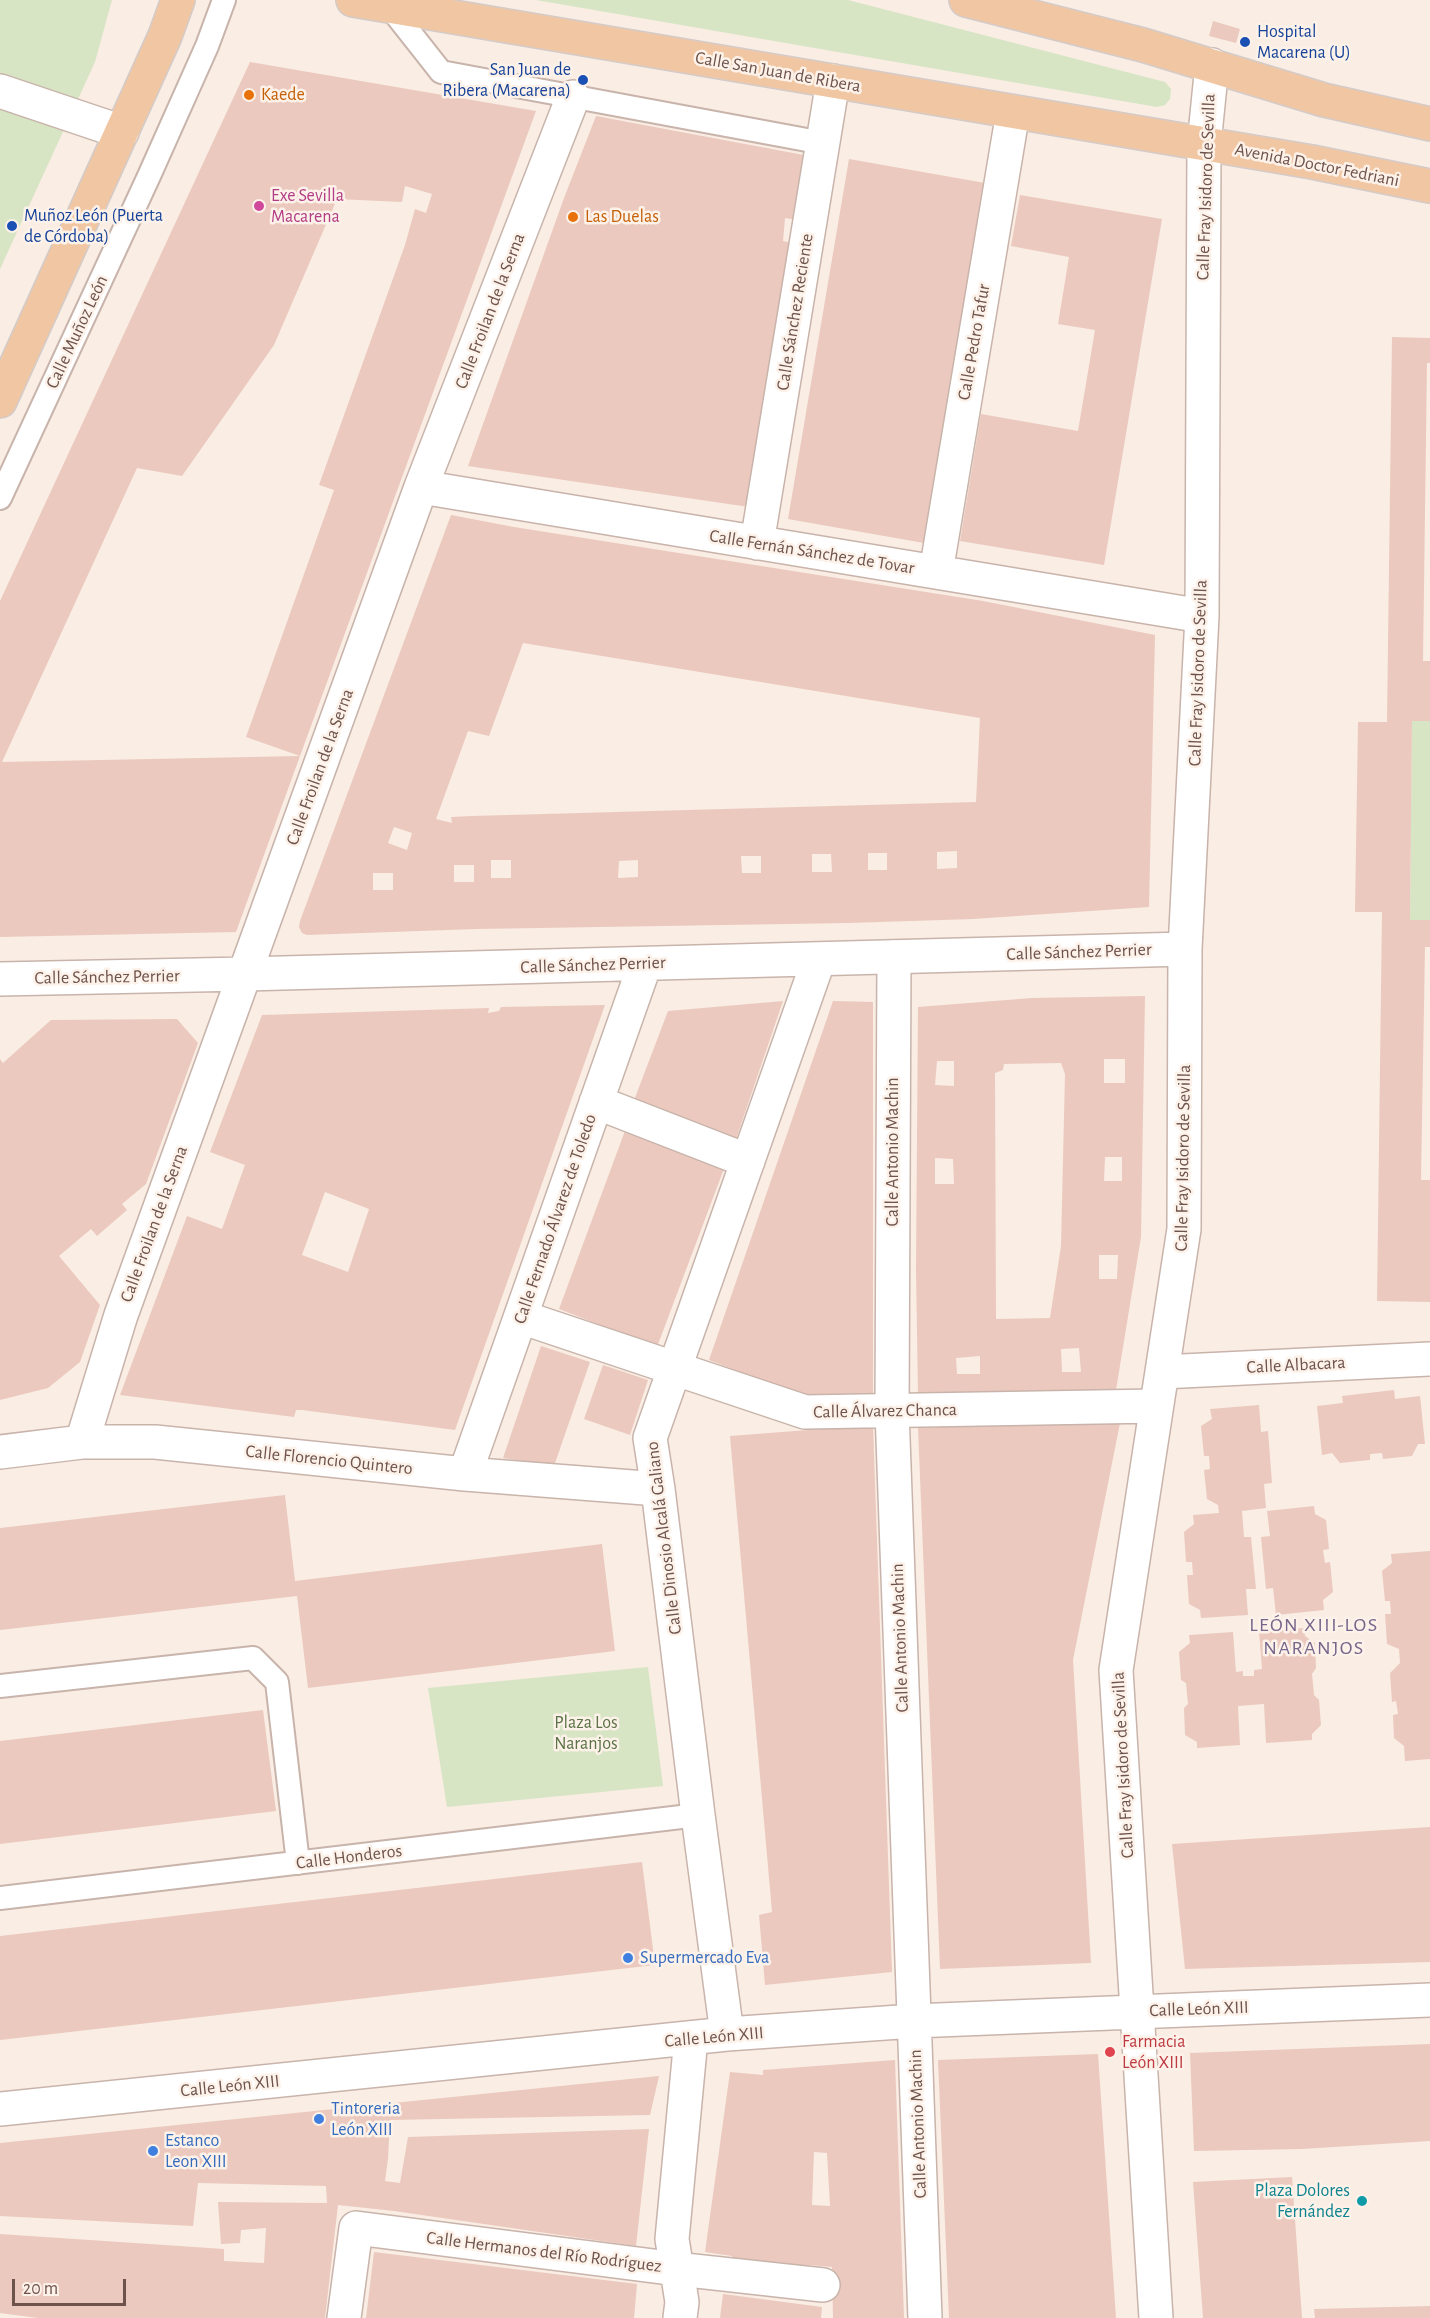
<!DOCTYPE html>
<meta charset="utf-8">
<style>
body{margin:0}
#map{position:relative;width:1430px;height:2318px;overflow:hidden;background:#f9ede4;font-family:"Alegreya Sans",sans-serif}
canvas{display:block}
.scale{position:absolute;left:12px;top:2279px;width:114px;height:27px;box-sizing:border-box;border:3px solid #6e534c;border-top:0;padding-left:8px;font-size:18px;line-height:21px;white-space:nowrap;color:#6e534c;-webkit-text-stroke:4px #fdf2e9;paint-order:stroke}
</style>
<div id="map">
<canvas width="1430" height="2318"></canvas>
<div class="scale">20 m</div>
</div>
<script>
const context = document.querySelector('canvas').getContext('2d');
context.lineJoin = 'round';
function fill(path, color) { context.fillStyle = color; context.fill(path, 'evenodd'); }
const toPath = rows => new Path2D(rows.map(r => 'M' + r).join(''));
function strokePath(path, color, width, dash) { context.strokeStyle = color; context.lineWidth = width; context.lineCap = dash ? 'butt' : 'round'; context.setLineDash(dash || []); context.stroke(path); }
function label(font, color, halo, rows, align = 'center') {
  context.font = font + ' "Alegreya Sans",sans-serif'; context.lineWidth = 5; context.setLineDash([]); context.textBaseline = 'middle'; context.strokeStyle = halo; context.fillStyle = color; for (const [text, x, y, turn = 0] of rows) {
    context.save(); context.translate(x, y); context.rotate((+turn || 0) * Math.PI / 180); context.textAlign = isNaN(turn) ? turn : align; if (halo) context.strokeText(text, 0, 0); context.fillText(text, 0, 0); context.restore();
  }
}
fill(toPath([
 [0,0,112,0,95,62,0,269],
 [536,0,848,0,1165,82,1171,89,1170,99,1165,105,1157,107],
 [1412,721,1430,721,1430,920,1410,920],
 [648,1667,663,1786,447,1807,428,1688]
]), '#d7e5c4');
fill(toPath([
 [1213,21,1240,29,1236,43,1209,36],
 [250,62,536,111,300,756,246,737,334,490,319,485,405,245,415,209,426,213,432,194,405,186,402,202,337,199,274,345,182,476,137,468,2,762,300,756,236,932,0,937,0,601],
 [596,116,809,156,797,220,785,218,783,241,793,243,749,507,468,466,564,198],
 [849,159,985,183,924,543,788,519],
 [1020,195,1162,219,1104,565,960,541,981,414,1078,431,1095,330,1058,324,1069,257,1011,246],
 [1392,337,1430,338,1430,363,1427,363,1423,661,1430,661,1430,721,1412,721,1410,920,1430,920,1430,947,1425,947,1421,1180,1430,1180,1430,1302,1377,1301,1382,912,1355,912,1358,722,1387,722],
 [451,515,514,527,983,601,1155,635,1149,907,973,919,848,923,476,929,307,935,302,933,299,927,300,921],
 [523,643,980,718,976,802,472,816,451,817,452,823,436,819,468,731,489,736],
 [394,827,412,833,407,850,388,843],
 [957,851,957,868,937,869,937,852],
 [868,853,887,853,887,870,868,870],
 [812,854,831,854,832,872,812,872],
 [741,856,761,856,761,873,742,873],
 [491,860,511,860,511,878,491,878],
 [638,860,638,877,618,878,619,861],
 [454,865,474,865,474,882,454,882],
 [373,873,393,873,393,890,373,890],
 [1145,996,1141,1237,1116,1390,918,1394,916,1270,918,1007,1032,998],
 [1104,1059,1125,1059,1125,1083,1104,1083],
 [937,1061,954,1061,954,1086,935,1085],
 [1061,1063,1065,1074,1061,1246,1050,1318,996,1319,995,1073,1003,1070,1004,1064],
 [1105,1157,1122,1157,1122,1181,1104,1181],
 [935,1158,953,1159,954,1184,935,1184],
 [1099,1255,1118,1255,1117,1279,1099,1279],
 [1079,1348,1081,1372,1062,1372,1061,1349],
 [980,1356,980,1374,957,1374,956,1358],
 [783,1001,735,1142,633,1103,668,1011],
 [833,1001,873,1002,873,1395,805,1397,709,1360],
 [605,1005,455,1430,302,1410,296,1410,294,1417,120,1395,187,1216,222,1229,245,1165,210,1152,262,1015,489,1008,488,1013,499,1011,501,1007],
 [325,1192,369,1209,348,1272,302,1255],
 [177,1019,198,1043,146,1184,122,1204,127,1210,97,1236,91,1229,59,1256,100,1305,80,1362,48,1388,0,1400,0,1059,3,1063,51,1020],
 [626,1128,725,1166,657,1347,559,1309],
 [541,1346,590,1362,554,1466,503,1458],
 [603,1365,648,1380,630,1435,584,1419],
 [1394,1390,1395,1399,1420,1396,1425,1444,1418,1444,1412,1456,1383,1459,1382,1453,1370,1454,1370,1460,1340,1463,1332,1453,1322,1455,1317,1406,1343,1403,1342,1396],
 [1259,1405,1261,1432,1268,1431,1272,1483,1264,1484,1266,1508,1242,1511,1244,1537,1251,1537,1256,1589,1246,1589,1248,1615,1201,1618,1200,1610,1189,1604,1187,1575,1193,1575,1192,1562,1186,1562,1184,1532,1194,1524,1193,1515,1219,1513,1218,1505,1207,1499,1204,1470,1210,1469,1209,1456,1204,1456,1201,1426,1212,1419,1210,1409],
 [1121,1418,1073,1660,1091,1963,940,1969,918,1428],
 [873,1425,892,1972,765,1985,759,1915,772,1912,730,1436],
 [285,1495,295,1581,602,1544,615,1651,308,1688,297,1596,0,1630,0,1528],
 [1314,1506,1315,1514,1326,1520,1329,1549,1323,1550,1325,1563,1330,1562,1333,1592,1323,1600,1324,1610,1276,1615,1273,1588,1266,1589,1261,1537,1270,1536,1267,1511],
 [1430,1551,1430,1759,1405,1761,1404,1746,1394,1738,1393,1715,1398,1714,1396,1701,1392,1702,1390,1673,1400,1663,1399,1649,1387,1644,1385,1614,1391,1614,1390,1601,1385,1601,1382,1571,1392,1563,1391,1554],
 [1304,1628,1305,1636,1315,1643,1316,1668,1312,1674,1314,1695,1319,1700,1321,1725,1312,1734,1312,1740,1266,1743,1264,1704,1238,1706,1240,1745,1197,1748,1197,1742,1185,1735,1184,1708,1188,1704,1186,1683,1181,1680,1179,1652,1190,1643,1189,1635,1233,1632,1236,1672,1243,1671,1243,1676,1254,1676,1254,1670,1262,1669,1259,1631],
 [263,1710,276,1811,0,1844,0,1741],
 [1430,1827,1430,1962,1185,1969,1172,1844],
 [642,1862,655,1965,0,2040,0,1936],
 [1430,2044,1430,2141,1302,2149,1194,2151,1190,2053],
 [1098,2054,1116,2318,949,2318,938,2060],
 [895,2060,904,2318,833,2318,832,2267,809,2265,809,2271,732,2263,732,2256,705,2252,730,2072,763,2075,763,2070],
 [814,2152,827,2153,830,2206,812,2205],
 [659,2076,650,2115,390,2120,388,2159,385,2181,400,2183,408,2137,649,2129,636,2246,394,2211,338,2205,325,2318,38,2318,0,2313,0,2234,224,2249,224,2261,264,2263,266,2228,241,2230,240,2243,221,2244,218,2202,327,2203,326,2186,198,2183,193,2226,0,2216,0,2143],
 [1292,2177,1302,2318,1203,2318,1193,2182],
 [374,2252,637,2284,634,2318,366,2318],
 [723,2294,822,2307,821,2318,720,2318],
 [1430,2306,1430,2318,1315,2318,1314,2309]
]), '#ebc9be');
const service = toPath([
 [389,6,441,72,823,143],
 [0,498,149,176,207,46,224,0],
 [0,1686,253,1658,277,1682,298,1863],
 [0,1898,698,1815]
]);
const pedestrian = toPath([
 [892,1411,894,957]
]);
const minor = toPath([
 [0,91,122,132],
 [421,487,1202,616],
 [757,543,833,81],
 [936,572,1013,112],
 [0,979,245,974,1185,949],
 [596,1102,748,1161],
 [521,1317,805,1412,1156,1406],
 [1162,1372,1430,1359],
 [892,1411,925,2318],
 [82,1442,121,1315,421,487,573,97],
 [0,1452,82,1442,155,1442,465,1474,658,1489],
 [465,1474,645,964],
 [727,2034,698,1815,658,1489,650,1438,819,959],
 [0,2109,727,2034,914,2021,1430,2000],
 [344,2318,356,2228,677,2269,823,2285],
 [680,2318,682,2302,672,2239,691,2038],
 [1156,2318,1116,1670,1184,1229,1185,949,1202,616,1204,144,1212,65]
]);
const primary = toPath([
 [353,0,1312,162,1430,186],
 [966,0,1143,45,1324,100,1430,124],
 [0,401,165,36,178,0]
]);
strokePath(service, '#c8b4ab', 26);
strokePath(pedestrian, '#c8b4ab', 36);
strokePath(minor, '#c8b4ab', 36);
strokePath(primary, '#d4cbc9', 36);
strokePath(service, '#fff', 22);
strokePath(pedestrian, '#fff', 33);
strokePath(minor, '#fff', 33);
strokePath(primary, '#f1c7a3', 33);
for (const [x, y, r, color] of [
 [1245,42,6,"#1a4fb4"],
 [583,80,6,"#1a4fb4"],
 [249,95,6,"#e8710a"],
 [259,206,6,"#d1479c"],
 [573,217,6,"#e8710a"],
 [12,226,6,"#1a4fb4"],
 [628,1958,6,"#3f7fe0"],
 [1110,2052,6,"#e0444e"],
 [319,2119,6,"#3f7fe0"],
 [153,2151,6,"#3f7fe0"],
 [1362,2201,6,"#0f9aa8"]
]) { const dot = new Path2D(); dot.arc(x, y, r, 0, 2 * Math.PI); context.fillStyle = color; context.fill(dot); strokePath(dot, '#fdf2e9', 2); }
label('18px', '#164399', '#fdf2e9', [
 ["Hospital",1257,32],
 ["Macarena (U)",1257,53],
 ["San Juan de",571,70,"right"],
 ["Ribera (Macarena)",571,91,"right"],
 ["Muñoz León (Puerta",24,216],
 ["de Córdoba)",24,237]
], 'left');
label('18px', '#6e534c', '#fdf2e9', [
 ["Calle San Juan de Ribera",778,72,10],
 ["Avenida Doctor Fedriani",1317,165,11],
 ["Calle Fray Isidoro de Sevilla",1206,187,-88],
 ["Calle Froilan de la Serna",490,311,-69],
 ["Calle Sánchez Reciente",795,312,-81],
 ["Calle Muñoz León",77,332,-65],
 ["Calle Pedro Tafur",974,342,-80],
 ["Calle Fernán Sánchez de Tovar",812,552,9],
 ["Calle Fray Isidoro de Sevilla",1198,673,-88],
 ["Calle Froilan de la Serna",320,767,-70],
 ["Calle Sánchez Perrier",1079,952,-2],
 ["Calle Sánchez Perrier",593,965,-2],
 ["Calle Sánchez Perrier",107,977,-1],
 ["Calle Antonio Machin",893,1152,-90],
 ["Calle Fray Isidoro de Sevilla",1183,1158,-89],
 ["Calle Fernado Álvarez de Toledo",555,1219,-71],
 ["Calle Froilan de la Serna",154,1224,-70],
 ["Calle Albacara",1296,1365,-3],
 ["Calle Álvarez Chanca",885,1411,-1],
 ["Calle Florencio Quintero",329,1460,6],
 ["Calle Dinosio Alcalá Galiano",664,1538,-97],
 ["Calle Antonio Machin",900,1638,-92],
 ["Calle Fray Isidoro de Sevilla",1123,1765,-93],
 ["Calle Honderos",349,1857,-7],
 ["Calle León XIII",1199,2009,-2],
 ["Calle León XIII",714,2037,-5],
 ["Calle León XIII",230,2086,-6],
 ["Calle Antonio Machin",918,2124,-92],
 ["Calle Hermanos del Río Rodríguez",544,2252,7]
]);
label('18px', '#c56008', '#fdf2e9', [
 ["Kaede",261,95],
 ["Las Duelas",585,217]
], 'left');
label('18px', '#b23c85', '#fdf2e9', [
 ["Exe Sevilla",271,196],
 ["Macarena",271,217]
], 'left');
label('18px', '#5b7346', '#fdf2e9', [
 ["Plaza Los",586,1723],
 ["Naranjos",586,1744]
]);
label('18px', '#366cbe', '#fdf2e9', [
 ["Supermercado Eva",640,1958],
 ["Tintoreria",331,2109],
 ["León XIII",331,2130],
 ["Estanco",165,2141],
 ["Leon XIII",165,2162]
], 'left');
label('18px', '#be3a42', '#fdf2e9', [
 ["Farmacia",1122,2042],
 ["León XIII",1122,2063]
], 'left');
label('18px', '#0d838f', '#fdf2e9', [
 ["Plaza Dolores",1350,2191],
 ["Fernández",1350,2212]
], 'right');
context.letterSpacing = '1.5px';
label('20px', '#78658b', '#fdf2e9', [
 ["LEÓN XIII-LOS",1314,1625],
 ["NARANJOS",1314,1648]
]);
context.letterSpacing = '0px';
</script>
